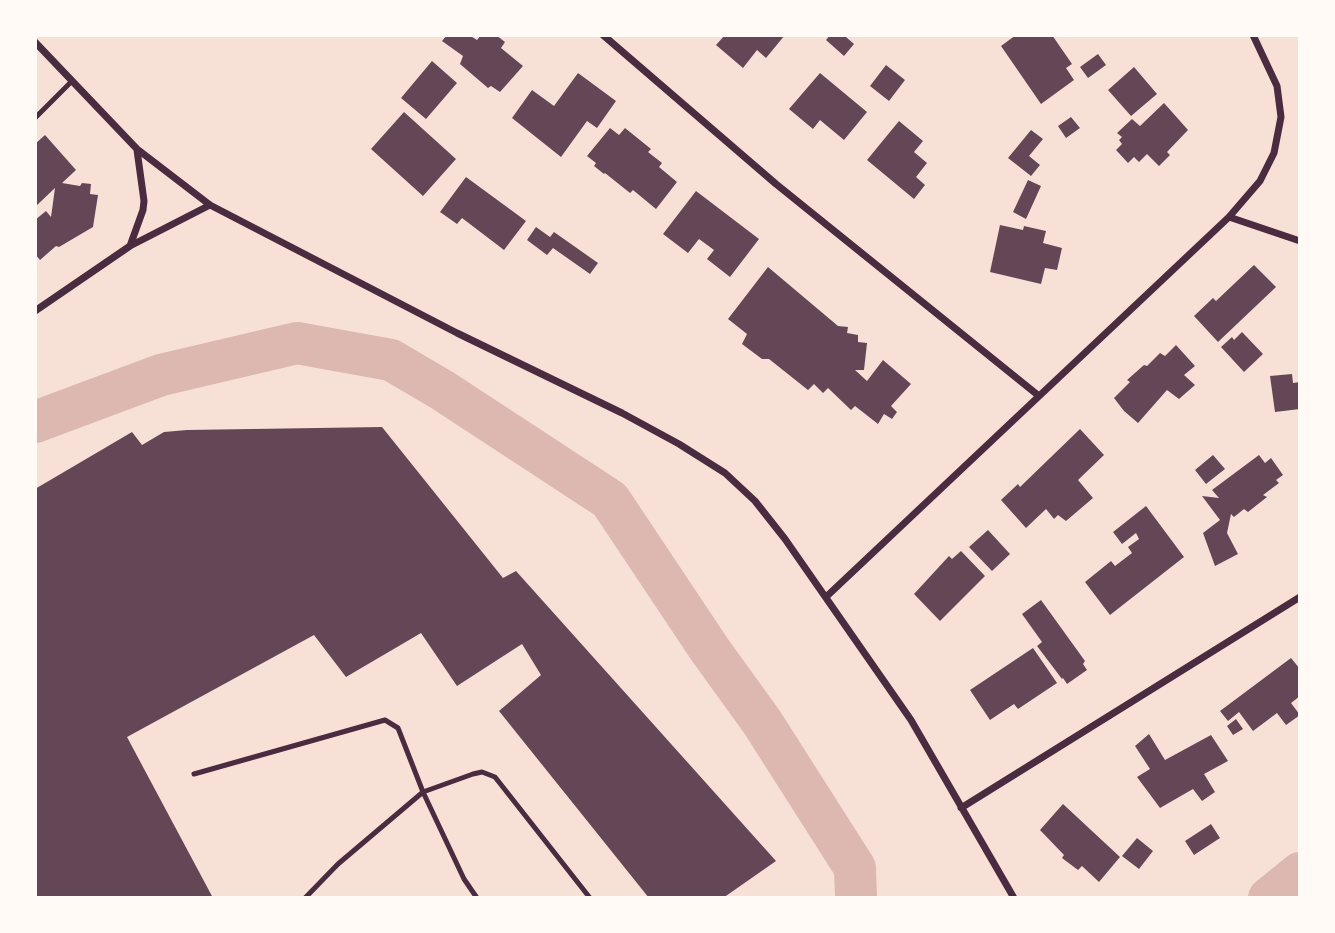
<!DOCTYPE html>
<style>
body{margin:0}
#map{position:relative;width:1335px;height:933px;overflow:hidden;background:#f7e1d7;font-family:Rubik,sans-serif}
canvas{display:block}
.frame{position:absolute;inset:0;border:37px solid #fffaf5;pointer-events:none}
</style>
<div id="map">
<canvas width="1335" height="933"></canvas>
<div class="frame"></div>
</div>
<script>
const context = document.querySelector('canvas').getContext('2d');
context.lineJoin = 'round';
const toPath = rows => new Path2D(rows.map(r => 'M' + r).join(''));
function strokePath(path, color, width, dash) { context.strokeStyle = color; context.lineWidth = width; context.lineCap = dash ? 'butt' : 'round'; context.setLineDash(dash || []); context.stroke(path); }
function fill(path, color) { context.fillStyle = color; context.fill(path, 'evenodd'); }
strokePath(toPath([
 [35,422,161,375,297,343,391,360,442,390,610,500,710,650,762,722,855,868,856,898],
 [1269,898,1300,873]
]), '#dcb8b0', 42);
fill(toPath([
 [447,35,469,35,477,40,481,35,496,35,505,42,501,48,523,66,500,92,491,86,488,88,460,64,463,56,442,41],
 [725,35,785,35,766,58,757,50,743,68,716,45],
 [830,35,848,35,846,37,854,44,844,56,826,40],
 [1016,35,1052,35,1072,64,1066,68,1074,80,1041,104,1001,46],
 [1098,54,1106,65,1088,78,1080,67],
 [432,61,457,83,426,119,401,98],
 [886,65,905,80,889,101,870,86],
 [1134,67,1157,94,1131,116,1108,90],
 [578,73,616,101,597,128,587,121,561,157,512,118,532,90,554,106],
 [820,73,867,112,844,140,820,120,813,129,789,109],
 [1164,103,1188,130,1167,152,1170,155,1159,166,1147,154,1139,162,1134,157,1128,163,1116,150,1122,144,1119,140,1122,137,1117,133,1132,119,1140,126],
 [404,112,456,159,423,196,371,149],
 [1071,117,1080,128,1066,138,1058,126],
 [899,121,923,141,914,152,927,163,916,177,925,185,914,199,867,160],
 [610,128,619,135,625,128,651,149,648,152,662,163,659,167,677,182,656,209,633,190,630,193,605,173,604,174,594,166,596,163,587,156],
 [1031,130,1043,139,1029,156,1040,165,1031,176,1008,158],
 [45,135,76,170,62,183,80,186,82,183,91,184,90,194,98,195,93,227,59,247,56,246,40,260,35,254,35,220,46,211,51,217,55,188,35,207,35,144],
 [466,177,526,221,504,250,462,218,457,224,440,212],
 [1028,180,1041,186,1026,219,1013,212],
 [696,191,759,239,730,277,707,259,714,250,699,239,688,253,663,234],
 [1000,225,1023,230,1024,226,1046,231,1043,243,1062,248,1057,270,1045,268,1041,284,990,272],
 [536,227,550,237,554,232,598,263,590,274,553,248,547,255,527,240],
 [1254,265,1276,287,1218,342,1194,316,1213,298,1216,301],
 [768,267,838,326,848,327,847,333,858,335,858,342,867,343,864,370,855,370,867,381,883,360,911,384,891,406,897,412,892,419,884,414,878,424,855,406,851,410,828,388,823,393,814,384,808,390,769,359,762,359,742,344,747,334,728,319],
 [1242,332,1263,354,1244,372,1221,347,1232,337,1234,340],
 [1176,345,1195,366,1184,375,1195,385,1179,399,1167,390,1138,423,1124,411,1114,398,1130,382,1127,380,1144,365,1147,366,1160,353,1165,356],
 [1292,374,1293,383,1300,382,1300,409,1275,412,1270,376],
 [382,427,503,578,516,571,776,861,723,898,649,898,499,711,541,675,522,644,457,686,421,633,346,677,314,635,127,737,213,898,35,898,35,489,132,432,142,445,164,432,187,430],
 [1080,429,1104,455,1078,480,1093,498,1066,521,1058,515,1054,519,1046,509,1026,528,1001,500,1018,484,1020,487],
 [1213,455,1225,469,1206,484,1195,470],
 [1259,455,1265,463,1271,458,1283,475,1276,480,1279,483,1263,495,1267,497,1248,512,1244,509,1234,517,1231,514,1227,533,1238,554,1215,566,1203,533,1220,520,1202,496,1219,498,1212,490],
 [1146,506,1184,557,1110,615,1085,582,1111,561,1115,566,1132,553,1128,547,1139,539,1136,533,1122,544,1113,532],
 [988,530,1010,554,992,571,969,547],
 [961,551,985,576,940,621,914,594,949,556,952,559],
 [1041,600,1085,661,1083,664,1087,670,1067,684,1063,678,1062,679,1037,646,1042,642,1022,614],
 [1033,648,1057,683,1018,709,1014,704,990,720,970,690],
 [1291,658,1300,669,1300,696,1291,703,1300,715,1286,725,1277,713,1253,731,1239,712,1228,721,1220,711],
 [1236,719,1243,729,1233,735,1227,726],
 [1149,734,1165,760,1211,735,1228,761,1204,774,1215,792,1202,801,1193,789,1160,808,1137,777,1150,769,1135,746],
 [1063,804,1120,857,1099,882,1082,866,1078,870,1062,858,1064,855,1040,830],
 [1211,824,1220,838,1194,855,1185,841],
 [1137,838,1153,851,1139,869,1122,856]
]), '#644757');
strokePath(toPath([
 [35,118,72,81],
 [194,774,385,720,398,728,423,792,473,774,482,772,495,777,590,898],
 [305,898,338,864,423,792,464,879,477,898]
]), '#4a2c40', 5);
strokePath(toPath([
 [603,35,776,184,1039,396],
 [35,42,137,149,210,205,457,333,622,413,679,444,725,473,755,501,785,539,911,720,1014,898],
 [1229,217,1300,241],
 [130,246,143,210,144,201,137,150],
 [35,311,130,246,210,205],
 [826,597,1229,217,1260,181,1274,153,1281,117,1277,86,1253,35],
 [961,808,1300,597]
]), '#4a2c40', 7);
</script>
